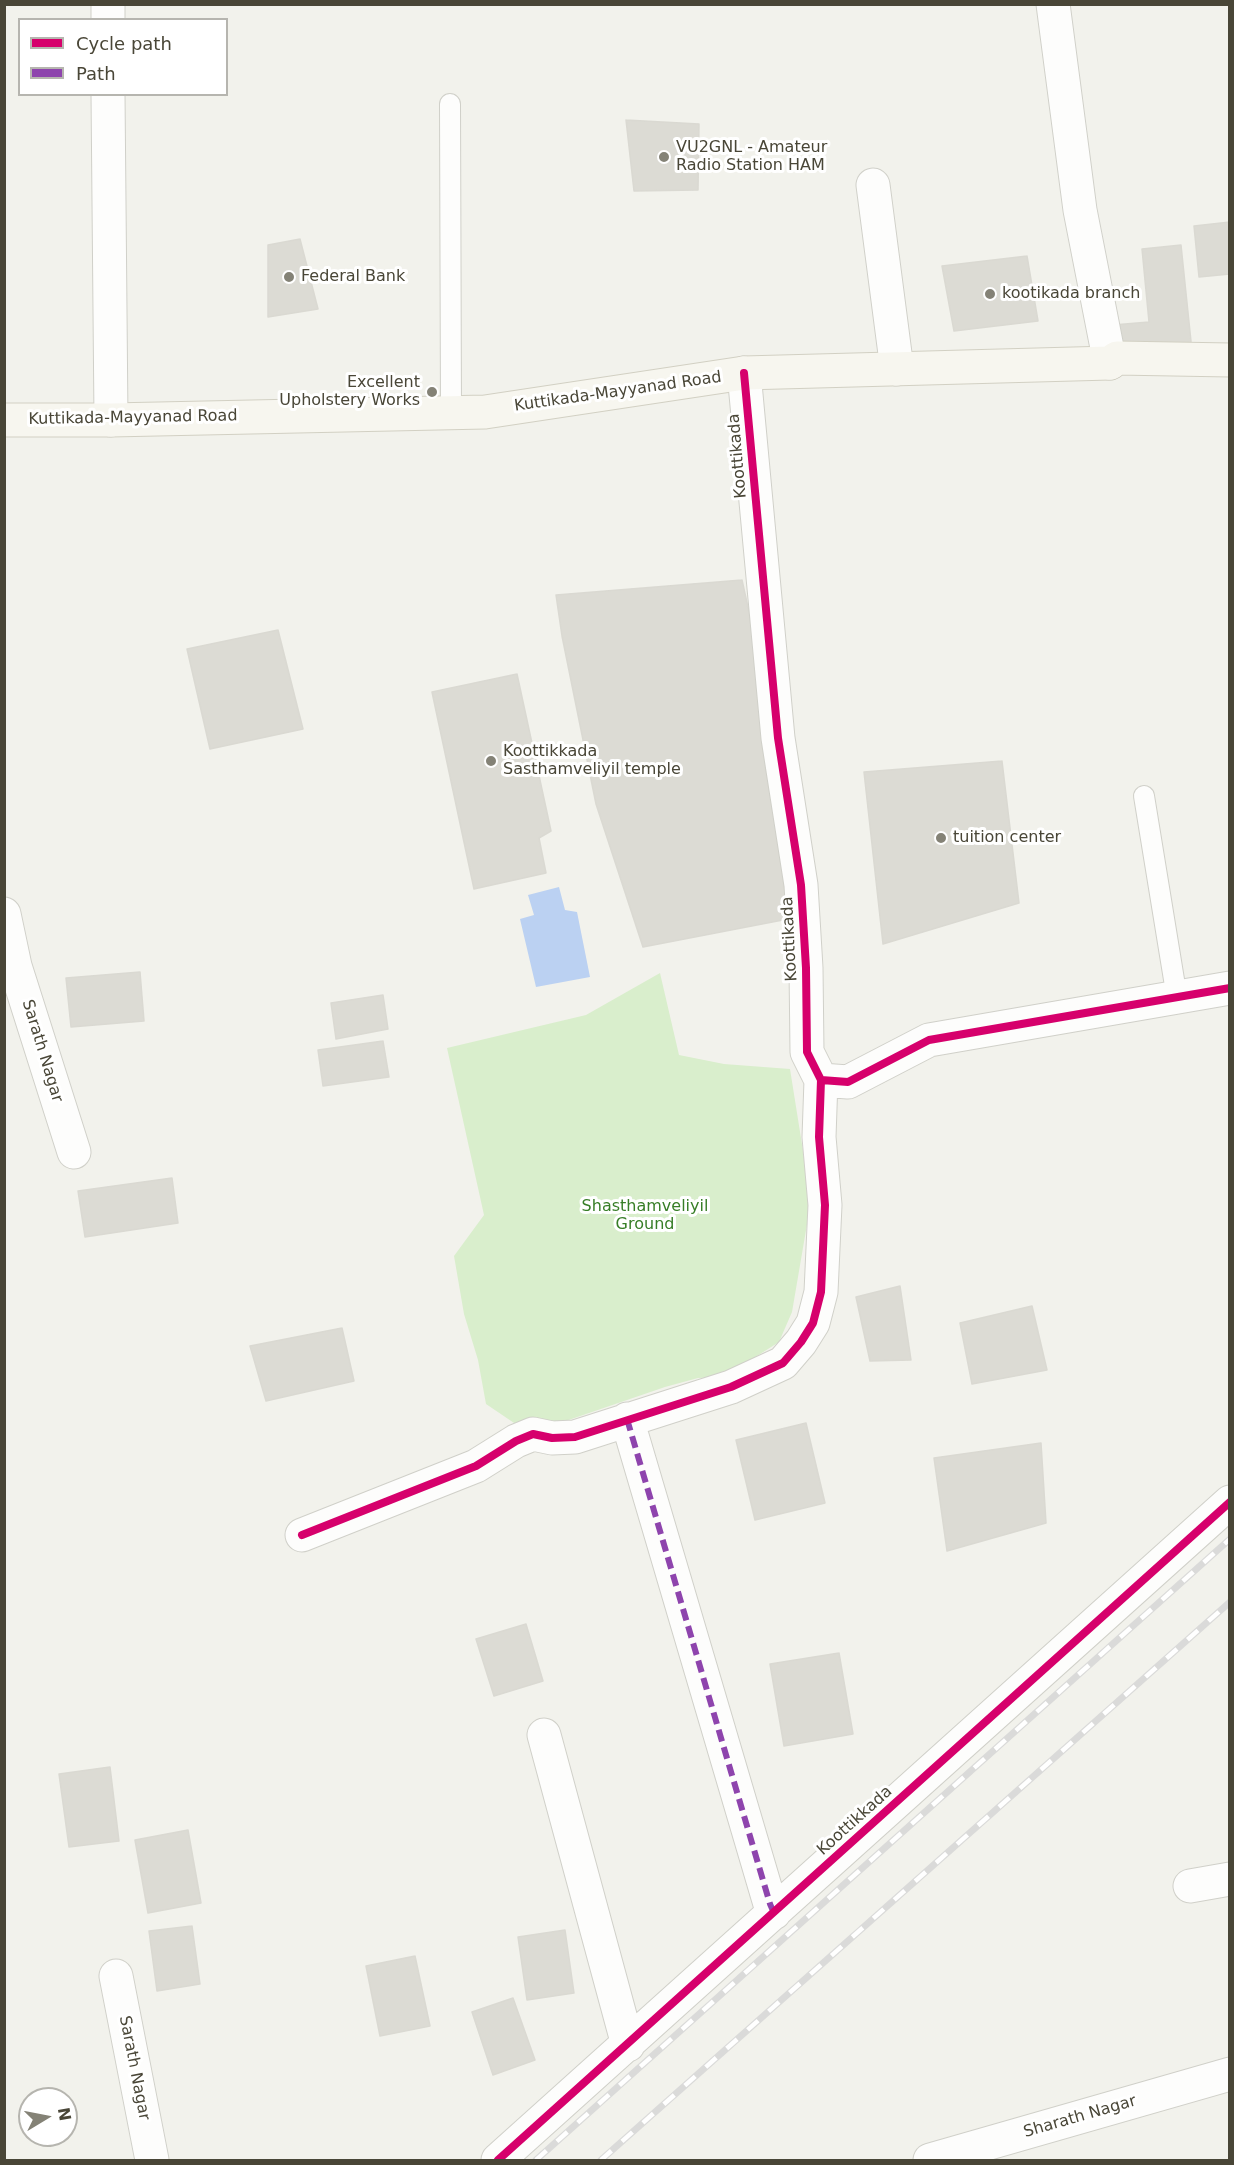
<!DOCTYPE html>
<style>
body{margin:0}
#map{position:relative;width:1234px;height:2165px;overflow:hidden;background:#f2f2ec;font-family:"DejaVu Sans",sans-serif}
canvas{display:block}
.frame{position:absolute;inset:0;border:6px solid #494637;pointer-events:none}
.legend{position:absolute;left:18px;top:18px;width:210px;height:78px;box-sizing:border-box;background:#fff;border:2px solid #b6b5af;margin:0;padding:8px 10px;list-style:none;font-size:18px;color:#494637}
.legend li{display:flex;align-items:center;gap:12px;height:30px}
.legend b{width:30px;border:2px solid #b6b5af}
.north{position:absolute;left:18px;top:2087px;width:60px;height:60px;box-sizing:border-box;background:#fff;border:2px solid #b6b5af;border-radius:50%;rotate:80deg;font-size:16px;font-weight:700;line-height:24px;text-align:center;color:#494637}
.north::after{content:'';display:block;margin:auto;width:21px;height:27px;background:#848276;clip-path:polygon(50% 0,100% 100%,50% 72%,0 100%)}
</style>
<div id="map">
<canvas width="1234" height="2165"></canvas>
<div class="frame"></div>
<ul class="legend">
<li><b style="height:8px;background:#d6006c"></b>Cycle path</li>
<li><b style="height:8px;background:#8e44ad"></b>Path</li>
</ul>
<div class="north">N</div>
</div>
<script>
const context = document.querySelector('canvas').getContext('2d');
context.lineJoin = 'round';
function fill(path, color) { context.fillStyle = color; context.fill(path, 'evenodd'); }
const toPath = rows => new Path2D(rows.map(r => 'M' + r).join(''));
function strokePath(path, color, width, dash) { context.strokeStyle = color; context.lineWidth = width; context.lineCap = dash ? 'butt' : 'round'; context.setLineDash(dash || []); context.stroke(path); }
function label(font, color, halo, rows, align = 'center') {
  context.font = font + ' "DejaVu Sans",sans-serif'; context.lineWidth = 6; context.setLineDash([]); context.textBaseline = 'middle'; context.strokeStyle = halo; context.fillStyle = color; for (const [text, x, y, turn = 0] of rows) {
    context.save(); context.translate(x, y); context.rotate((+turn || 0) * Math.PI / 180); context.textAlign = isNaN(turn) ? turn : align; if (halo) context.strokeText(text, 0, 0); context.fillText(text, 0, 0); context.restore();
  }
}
fill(toPath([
 [660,973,679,1055,724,1064,790,1069,811,1201,792,1312,779,1342,724,1377,698,1378,665,1387,554,1425,520,1427,486,1404,478,1360,464,1314,454,1256,484,1215,447,1048,586,1015]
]), '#d9eecc');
fill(toPath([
 [559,887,565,910,577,912,590,977,536,987,520,919,534,915,528,895]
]), '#bbd1f2');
const building = toPath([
 [626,120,699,124,698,190,634,191,626,120],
 [1230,222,1230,274,1199,277,1194,226,1230,222],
 [300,239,318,309,268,317,268,245,300,239],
 [1181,245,1192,351,1117,358,1113,325,1149,322,1142,249,1181,245],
 [1027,256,1038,321,954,331,942,266,1027,256],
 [742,580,762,671,788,919,643,947,596,804,562,636,556,595,742,580],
 [278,630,303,729,210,749,187,649,278,630],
 [517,674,551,831,539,838,546,873,474,889,432,692,517,674],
 [1002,761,1019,903,883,944,864,772,1002,761],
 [140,972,144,1021,71,1027,66,978,140,972],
 [383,995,388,1029,336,1039,331,1003,383,995],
 [383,1041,389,1077,323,1086,318,1050,383,1041],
 [172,1178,178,1223,85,1237,78,1191,172,1178],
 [900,1286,911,1360,870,1361,856,1297,900,1286],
 [1032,1306,1047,1370,972,1384,960,1323,1032,1306],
 [342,1328,354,1381,266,1401,250,1346,342,1328],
 [806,1423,825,1503,755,1520,736,1440,806,1423],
 [1041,1443,1046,1523,947,1551,934,1458,1041,1443],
 [526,1624,543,1681,494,1696,476,1639,526,1624],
 [839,1653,853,1734,784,1746,770,1664,839,1653],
 [110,1767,119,1841,69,1847,59,1774,110,1767],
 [188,1830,201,1903,148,1913,135,1840,188,1830],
 [192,1926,200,1984,157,1991,149,1931,192,1926],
 [565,1930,574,1993,527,2000,518,1937,565,1930],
 [415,1956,430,2026,380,2036,366,1966,415,1956],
 [513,1998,535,2060,493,2075,472,2012,513,1998]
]);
fill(building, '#dcdbd4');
strokePath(building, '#dad9d2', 1.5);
const lane = toPath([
 [450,104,451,412],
 [1144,796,1177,998]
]);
const street = toPath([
 [108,4,108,20],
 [1053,4,1080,210,1110,363],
 [108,94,111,420],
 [873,185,897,369],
 [744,373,778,738,801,885,806,968,807,1052,821,1080,848,1082,929,1040,1230,988],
 [4,914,15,966,74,1152],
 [627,1419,770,1904,774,1913],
 [302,1535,476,1466,516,1441,533,1434,552,1438,575,1437,731,1387,783,1363,801,1342,813,1323,821,1292,825,1205,819,1137,821,1080],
 [544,1735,628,2045],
 [1190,1886,1230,1879],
 [116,1976,152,2160],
 [498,2160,1230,1502],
 [930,2160,1230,2074]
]);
const secondary = toPath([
 [4,420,111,420,485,412,744,373,1110,363,1117,358,1230,360]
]);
strokePath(lane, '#d0d0c9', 22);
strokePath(street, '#d0d0c9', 35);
strokePath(secondary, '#d2d0c3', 35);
strokePath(lane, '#fdfdfc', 20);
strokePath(street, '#fdfdfc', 33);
strokePath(secondary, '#f7f6ef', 33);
const rail = toPath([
 [536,2160,1230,1539],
 [601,2160,1230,1602]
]);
strokePath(rail, '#dadad9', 7);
strokePath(rail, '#fff', 4.5, [14]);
strokePath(toPath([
 [627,1419,770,1904,774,1913]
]), '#8e44ad', 6, [12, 6]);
strokePath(toPath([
 [744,373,778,738,801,885,806,968,807,1052,821,1080,848,1082,929,1040,1230,988],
 [302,1535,476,1466,516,1441,533,1434,552,1438,575,1437,731,1387,783,1363,801,1342,813,1323,821,1292,825,1205,819,1137,821,1080],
 [498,2160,1230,1502]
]), '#d6006c', 8);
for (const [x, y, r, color] of [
 [664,157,6,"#848276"],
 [289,277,6,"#848276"],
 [990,294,6,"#848276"],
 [432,392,6,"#848276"],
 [491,761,6,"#848276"],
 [941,838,6,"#848276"]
]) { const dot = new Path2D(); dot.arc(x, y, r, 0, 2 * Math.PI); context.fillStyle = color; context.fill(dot); strokePath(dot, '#fff', 2); }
label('16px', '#494637', '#fff', [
 ["VU2GNL - Amateur",676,148],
 ["Radio Station HAM",676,166],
 ["Federal Bank",301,277],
 ["kootikada branch",1002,294],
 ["Excellent",420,383,"right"],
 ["Upholstery Works",420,401,"right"],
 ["Koottikkada",503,752],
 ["Sasthamveliyil temple",503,770],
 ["tuition center",953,838]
], 'left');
label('16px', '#494637', '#fff', [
 ["Kuttikada-Mayyanad Road",618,392,-8],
 ["Kuttikada-Mayyanad Road",133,418,-1],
 ["Koottikada",738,456,-95],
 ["Koottikada",790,939,-93],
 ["Sarath Nagar",42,1051,73],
 ["Koottikkada",855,1821,-42],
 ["Sarath Nagar",134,2068,79],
 ["Sharath Nagar",1080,2117,-16]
]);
label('16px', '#377e27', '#fff', [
 ["Shasthamveliyil",645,1207],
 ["Ground",645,1225]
]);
</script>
